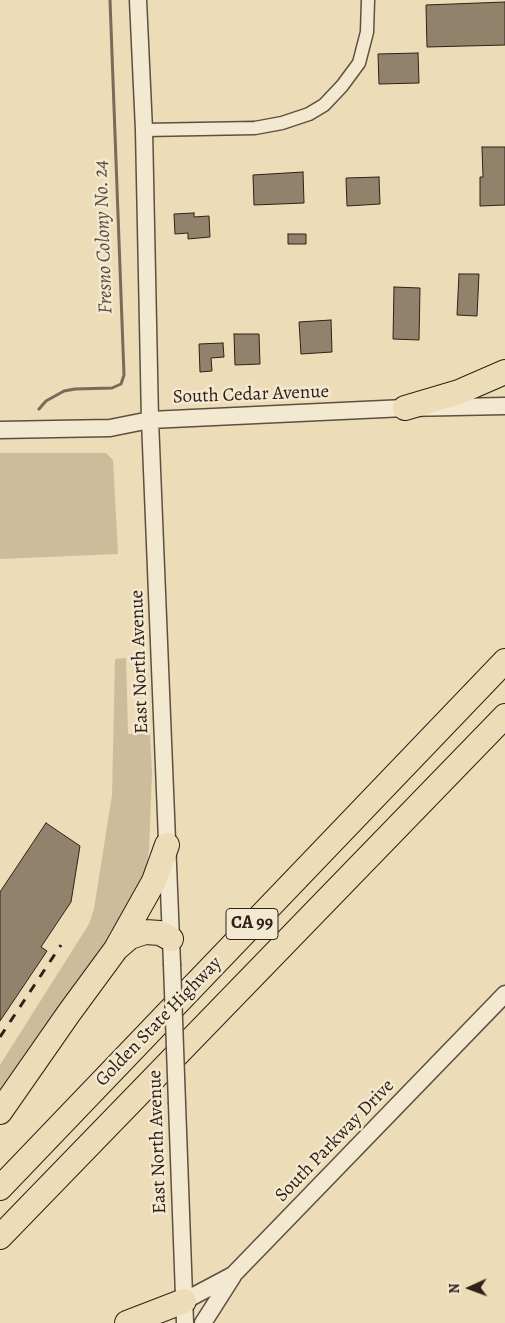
<!DOCTYPE html>
<style>
body{margin:0}
#map{position:relative;width:505px;height:1323px;overflow:hidden;background:#ecdcb7;font-family:Alegreya,serif}
canvas{display:block}
.north{position:absolute;left:445px;top:1263px;width:50px;height:50px;-webkit-text-stroke:4px #f3e8d0;paint-order:stroke;rotate:268deg;font-size:14px;font-weight:700;line-height:20px;text-align:center;color:#302018}
.north::after{content:'';display:block;margin:auto;width:18px;height:22px;background:#302018;clip-path:polygon(50% 0,100% 100%,50% 72%,0 100%)}
</style>
<div id="map">
<canvas width="505" height="1323"></canvas>
<div class="north">N</div>
</div>
<script>
const context = document.querySelector('canvas').getContext('2d');
context.lineJoin = 'round';
function fill(path, color) { context.fillStyle = color; context.fill(path, 'evenodd'); }
const toPath = rows => new Path2D(rows.map(r => 'M' + r).join(''));
function strokePath(path, color, width, dash) { context.strokeStyle = color; context.lineWidth = width; context.lineCap = dash ? 'butt' : 'round'; context.setLineDash(dash || []); context.stroke(path); }
function label(font, color, halo, rows, align = 'center') {
  context.font = font + ' Alegreya,serif'; context.lineWidth = 5; context.setLineDash([]); context.textBaseline = 'middle'; context.strokeStyle = halo; context.fillStyle = color; for (const [text, x, y, turn = 0] of rows) {
    context.save(); context.translate(x, y); context.rotate((+turn || 0) * Math.PI / 180); context.textAlign = isNaN(turn) ? turn : align; if (halo) context.strokeText(text, 0, 0); context.fillText(text, 0, 0); context.restore();
  }
}
fill(toPath([
 [0,453,106,453,113,460,118,554,0,559],
 [126,658,128,734,150,733,152,773,149,850,145,874,119,924,0,1099,0,1065,89,924,94,909,112,795,115,659]
]), '#ccbc9c');
strokePath(toPath([
 [39,409,46,401,64,391,75,389,112,388,121,384,124,375,110,0]
]), '#7a6a57', 3);
const building = toPath([
 [505,2,505,45,427,47,426,5,505,2],
 [418,53,419,83,379,84,378,54,418,53],
 [482,147,505,147,505,205,480,206,480,177,483,177,482,147],
 [303,172,304,203,254,205,253,175,303,172],
 [379,177,380,204,347,206,346,178,379,177],
 [194,213,194,217,209,216,210,237,188,239,188,233,175,234,174,214,194,213],
 [288,234,306,234,306,244,288,244,288,234],
 [459,274,479,274,477,316,457,315,459,274],
 [394,287,420,288,419,340,393,339,394,287],
 [331,320,332,352,301,354,299,322,331,320],
 [234,334,259,334,260,364,235,365,234,334],
 [223,343,224,357,211,358,212,371,200,372,199,344,223,343],
 [46,823,80,846,71,902,41,947,47,951,0,1021,0,892,46,823]
]);
fill(building, '#92826b');
strokePath(building, '#302018', 1);
const minor = toPath([
 [144,130,255,128,282,123,309,114,324,105,342,86,359,63,367,32,368,0]
]);
const tertiary = toPath([
 [138,0,144,130,150,420,172,964],
 [0,430,110,428,150,420,405,408,505,406],
 [177,1104,185,1323],
 [184,1301,233,1275,505,994],
 [203,1323,233,1276]
]);
const motorway = toPath([
 [405,408,459,392,505,372],
 [117,947,154,881,167,845],
 [0,1112,69,1013,116,949,130,937,145,932,160,933,171,939],
 [0,1188,505,661],
 [0,1237,505,716],
 [127,1323,184,1301]
]);
strokePath(minor, '#5f4f40', 15);
strokePath(tertiary, '#5f4f40', 19);
strokePath(motorway, '#302018', 26);
strokePath(minor, '#f3e8d0', 12);
strokePath(tertiary, '#f3e8d0', 16);
strokePath(motorway, '#ecdcb7', 24);
strokePath(toPath([
 [0,1037,61,945]
]), '#302018', 3, [9, 9]);
const tertiaryBridge = toPath([
 [172,964,177,1104]
]);
strokePath(tertiaryBridge, '#5f4f40', 19, []);
strokePath(tertiaryBridge, '#f3e8d0', 16);
for (const [x, y, w] of [
 [252,924,52]
]) { const box = new Path2D(); box.roundRect(x - w / 2, y - 15.5, w, 31, 4); context.fillStyle = '#f3e8d0'; context.fill(box); strokePath(box, '#302018', 1); }
label('bold 18px', '#302018', null, [
 ["CA 99",252,924]
]);
label('19px', '#302018', '#f3e8d0', [
 ["South Cedar Avenue",251,395,-2],
 ["East North Avenue",140,662,-92],
 ["Golden State Highway",159,1022,-46],
 ["South Parkway Drive",335,1141,-46],
 ["East North Avenue",158,1142,-92]
]);
label('italic 20px', '#5b4b3d', '#f3e8d0', [
 ["Fresno Colony No. 24",104,237,-92]
]);
</script>
